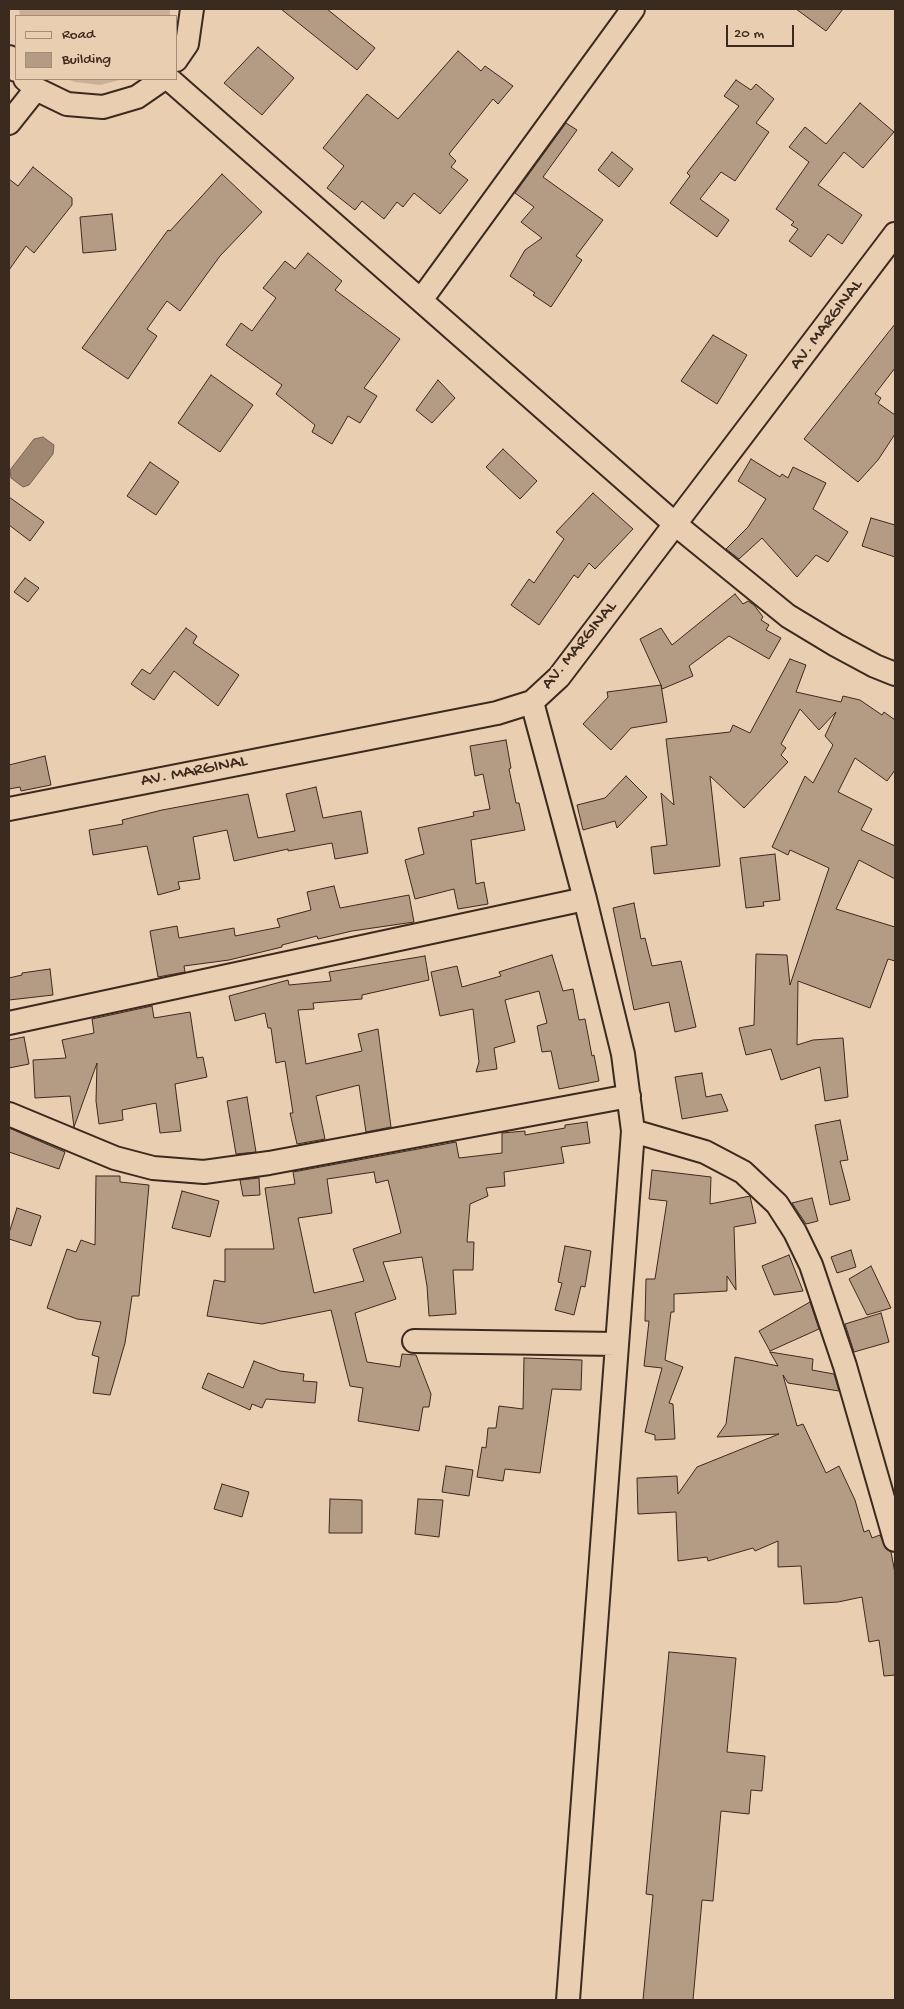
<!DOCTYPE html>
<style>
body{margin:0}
#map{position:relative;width:904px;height:2009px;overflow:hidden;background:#eaceb1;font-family:"Gochi Hand",sans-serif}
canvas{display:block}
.frame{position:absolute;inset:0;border:10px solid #3b2a1e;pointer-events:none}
.legend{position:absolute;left:15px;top:15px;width:162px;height:65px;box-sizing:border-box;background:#eaceb1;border:1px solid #a48c76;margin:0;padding:6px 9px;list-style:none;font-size:15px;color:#3b2a1e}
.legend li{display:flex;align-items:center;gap:10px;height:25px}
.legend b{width:25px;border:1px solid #a48c76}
.scale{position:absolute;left:726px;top:25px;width:68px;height:22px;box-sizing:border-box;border:2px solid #3b2a1e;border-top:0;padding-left:6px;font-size:15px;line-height:18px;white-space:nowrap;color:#3b2a1e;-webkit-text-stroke:4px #eaceb1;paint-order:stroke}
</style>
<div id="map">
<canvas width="904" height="2009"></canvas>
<div class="frame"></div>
<ul class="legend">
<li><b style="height:6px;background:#eaceb1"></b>Road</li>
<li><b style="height:14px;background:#b49b84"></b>Building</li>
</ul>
<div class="scale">20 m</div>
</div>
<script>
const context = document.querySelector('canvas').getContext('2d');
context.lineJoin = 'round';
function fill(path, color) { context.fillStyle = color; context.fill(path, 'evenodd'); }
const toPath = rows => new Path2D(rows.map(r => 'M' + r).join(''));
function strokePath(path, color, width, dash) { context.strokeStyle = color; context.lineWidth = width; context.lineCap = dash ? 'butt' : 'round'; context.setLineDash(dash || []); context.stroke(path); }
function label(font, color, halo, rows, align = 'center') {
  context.font = font + ' "Gochi Hand",sans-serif'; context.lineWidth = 4; context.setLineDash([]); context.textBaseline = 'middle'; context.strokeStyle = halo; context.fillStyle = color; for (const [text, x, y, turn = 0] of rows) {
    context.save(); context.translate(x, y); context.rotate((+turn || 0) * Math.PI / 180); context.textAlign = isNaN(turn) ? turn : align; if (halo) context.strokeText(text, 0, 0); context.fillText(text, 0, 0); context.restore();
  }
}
fill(toPath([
 [19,9,170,9,170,16,20,16],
 [67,79,124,79,100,85,75,82]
]), '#cbb097');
const water = toPath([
 [43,437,54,445,53,454,29,485,23,487,11,478,10,470,34,439,43,437]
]);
fill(water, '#9f8872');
strokePath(water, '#776250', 1);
const building = toPath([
 [281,9,327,9,375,48,357,70,281,9],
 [796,9,843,9,826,31,796,9],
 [258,47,294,78,262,115,224,83,258,47],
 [458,51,481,71,485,66,513,86,498,104,493,99,449,154,456,161,451,167,468,180,440,214,414,193,403,207,397,202,384,219,362,201,355,210,327,188,344,166,323,148,367,94,398,119,458,51],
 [736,80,751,90,756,84,774,99,756,123,769,132,735,181,721,172,700,199,729,220,717,237,670,203,690,176,687,173,739,106,724,96,736,80],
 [860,103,894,132,863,168,844,152,818,185,862,215,842,244,828,234,811,257,789,241,798,229,791,225,794,222,776,209,809,162,789,147,805,127,826,144,860,103],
 [566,123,577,130,543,177,603,220,576,256,582,260,551,307,533,295,535,293,510,276,525,250,542,238,521,222,534,207,515,193,566,123],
 [612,152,633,169,619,187,598,170,612,152],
 [33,167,72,198,72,205,34,253,26,246,9,270,9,179,18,186,33,167],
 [222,174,262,212,220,256,180,311,167,301,147,329,157,336,128,379,82,348,168,230,170,231,222,174],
 [112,214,116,250,83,253,80,217,112,214],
 [308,253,342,281,335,290,400,339,364,388,377,396,360,423,348,416,332,444,312,432,315,425,276,394,282,385,226,345,241,323,252,331,276,298,263,288,285,261,295,269,308,253],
 [895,324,895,368,875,394,881,398,878,403,895,415,895,434,878,460,858,482,804,439,895,324],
 [713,335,747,355,717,404,681,381,713,335],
 [211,375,253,405,220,452,178,423,211,375],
 [438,380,455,398,432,423,416,410,438,380],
 [503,449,537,481,520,499,486,467,503,449],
 [751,459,780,477,782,474,788,478,793,467,826,483,813,509,848,532,828,562,816,555,797,577,762,538,739,559,726,549,748,527,766,499,738,481,751,459],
 [150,462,179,482,156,515,127,496,150,462],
 [593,493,633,529,595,569,589,563,578,578,574,575,539,625,511,605,529,579,534,583,564,539,556,532,593,493],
 [9,497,44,522,30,541,9,525,9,497],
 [871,518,895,525,895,557,862,546,871,518],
 [25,578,39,588,28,602,14,592,25,578],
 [735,594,743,604,748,601,754,605,763,617,761,620,769,625,766,630,781,638,769,659,729,636,689,666,693,676,662,689,661,685,667,722,631,728,611,750,583,724,608,697,607,692,661,685,640,639,661,628,672,645,735,594],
 [186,628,197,636,193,643,239,675,218,706,174,671,154,700,131,684,142,669,150,674,186,628],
 [790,659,806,665,796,692,841,702,843,696,860,700,882,715,884,712,895,720,895,770,887,781,855,758,838,792,872,809,861,830,895,846,895,879,859,860,836,909,895,927,895,961,888,959,870,1008,798,981,797,1045,813,1040,843,1038,848,1097,825,1101,820,1067,781,1080,771,1049,746,1055,739,1028,754,1025,756,954,787,955,790,985,829,868,790,850,788,855,772,847,805,776,813,783,833,745,825,736,836,712,819,730,800,709,781,744,786,748,781,755,788,762,744,808,710,776,720,866,654,874,651,847,667,845,661,793,674,805,666,739,730,732,733,725,750,733,790,659],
 [506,740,511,768,509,769,516,803,519,803,525,830,471,840,476,884,484,882,488,904,458,909,454,889,415,899,405,860,424,854,418,828,474,816,473,812,490,809,483,774,475,776,470,746,506,740],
 [45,756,51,785,21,791,20,787,9,789,9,765,45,756],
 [626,776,647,797,617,828,615,821,583,830,577,805,605,798,626,776],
 [316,787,323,818,361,811,368,853,335,859,332,843,288,851,288,849,234,861,227,830,193,837,200,879,178,882,180,889,158,895,147,846,93,855,89,830,123,824,122,820,162,810,248,794,258,838,295,831,286,794,316,787],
 [775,854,780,900,763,902,764,906,746,908,740,858,775,854],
 [334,886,340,908,409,895,414,922,352,931,318,939,317,936,282,945,282,947,229,960,184,966,185,972,158,977,150,931,177,926,179,938,234,928,235,936,280,927,277,919,311,910,307,892,334,886],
 [634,903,641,939,645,938,652,966,681,961,696,1027,675,1032,669,1002,634,1010,613,908,634,903],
 [552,955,563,991,573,989,579,1020,585,1019,592,1056,594,1055,599,1081,559,1089,551,1051,542,1052,537,1026,547,1023,539,991,505,1000,515,1042,494,1048,497,1069,476,1072,479,1062,473,1009,440,1016,431,972,457,966,462,987,501,976,499,972,552,955],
 [425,956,429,980,362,995,362,999,313,1003,314,1009,298,1010,306,1064,362,1051,358,1034,378,1029,391,1127,366,1132,359,1085,316,1096,325,1139,297,1144,290,1113,293,1113,285,1061,276,1063,271,1028,268,1028,265,1013,235,1021,229,996,288,980,289,985,331,981,329,972,425,956],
 [50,969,53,995,9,1000,9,978,22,975,22,973,50,969],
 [152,1006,154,1018,190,1012,197,1058,203,1057,207,1077,175,1084,181,1131,160,1133,156,1103,122,1110,123,1120,99,1124,96,1101,97,1063,74,1127,70,1096,35,1098,33,1060,66,1058,62,1040,94,1033,92,1019,152,1006],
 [24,1037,29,1064,9,1068,9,1040,24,1037],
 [702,1073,706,1097,721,1094,728,1111,682,1119,675,1077,702,1073],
 [247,1097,256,1152,236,1154,227,1101,247,1097],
 [840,1120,848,1160,840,1161,850,1200,830,1205,815,1125,840,1120],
 [587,1122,590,1143,561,1147,564,1163,504,1172,505,1186,486,1188,488,1196,470,1204,467,1242,474,1242,473,1270,453,1270,456,1314,429,1316,427,1286,422,1257,383,1262,396,1299,355,1313,367,1362,400,1367,402,1354,416,1355,431,1394,429,1407,423,1407,419,1431,358,1421,363,1388,350,1386,331,1310,262,1324,207,1316,214,1280,225,1282,225,1249,274,1249,265,1188,295,1184,293,1172,456,1142,459,1158,502,1153,502,1133,525,1131,525,1135,565,1128,565,1125,587,1122],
 [374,1172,376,1183,388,1180,401,1233,353,1249,364,1281,314,1293,298,1218,332,1213,327,1179,374,1172],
 [9,1128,65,1152,59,1169,9,1152,9,1128],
 [652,1170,711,1177,710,1204,750,1196,756,1223,734,1227,736,1290,727,1276,727,1291,674,1294,674,1312,671,1312,665,1360,683,1367,669,1403,673,1404,675,1439,655,1440,655,1435,645,1432,662,1368,644,1366,649,1321,645,1321,646,1279,655,1279,667,1201,649,1199,652,1170],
 [96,1176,120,1176,120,1182,149,1185,139,1296,132,1296,125,1343,110,1395,93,1393,99,1357,92,1355,101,1322,77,1319,47,1308,67,1249,76,1252,81,1240,95,1245,96,1176],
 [259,1178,260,1195,243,1196,240,1180,259,1178],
 [182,1191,219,1201,210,1237,172,1228,182,1191],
 [812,1198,818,1221,806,1224,792,1203,812,1198],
 [17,1208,41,1216,31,1246,9,1239,9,1233,17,1208],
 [565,1246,591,1251,585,1287,581,1286,574,1315,555,1310,562,1283,558,1282,565,1246],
 [851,1250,856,1267,837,1273,831,1257,851,1250],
 [789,1255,803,1291,774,1295,762,1266,789,1255],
 [871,1266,891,1308,867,1315,849,1279,871,1266],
 [810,1302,819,1329,770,1351,759,1331,810,1302],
 [881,1313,889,1342,854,1352,845,1324,881,1313],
 [770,1352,813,1359,812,1370,834,1374,839,1391,788,1383,783,1375,797,1426,803,1424,826,1473,839,1466,855,1500,864,1532,869,1530,872,1538,880,1535,886,1549,891,1552,895,1573,895,1675,884,1676,879,1640,869,1642,862,1597,838,1602,804,1604,801,1566,778,1567,778,1541,755,1551,753,1548,708,1561,707,1557,678,1561,676,1512,638,1514,637,1478,677,1476,678,1494,697,1467,779,1434,717,1437,726,1424,735,1357,778,1366,770,1352],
 [524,1358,582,1360,581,1390,552,1389,540,1473,505,1469,503,1481,477,1477,482,1447,486,1448,488,1428,496,1428,499,1406,523,1409,524,1358],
 [254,1361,280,1371,304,1374,303,1381,317,1382,315,1403,266,1399,262,1408,252,1404,250,1410,202,1388,208,1373,243,1388,254,1361],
 [446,1466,473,1470,469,1496,442,1492,446,1466],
 [222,1484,249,1492,242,1517,214,1509,222,1484],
 [330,1499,362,1500,362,1533,329,1533,330,1499],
 [418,1499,443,1500,439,1537,415,1534,418,1499],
 [669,1652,736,1658,727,1752,765,1756,762,1791,751,1790,749,1814,721,1811,713,1901,702,1900,693,2000,643,2000,653,1895,646,1894,669,1652]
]);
fill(building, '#b49b84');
strokePath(building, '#3b2a1e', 1);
const minor = toPath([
 [9,57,16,70],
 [176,60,187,44,192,9],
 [25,79,36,89,67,104,103,107,137,97,163,79],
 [169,79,675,524,788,616,836,645,875,666,895,674],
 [9,123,36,89],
 [421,300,633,9],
 [532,702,585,899,623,1054,633,1131,568,2000],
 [9,809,497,713,532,702,559,677,895,234],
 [9,1023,585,899],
 [9,1114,115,1158,153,1168,204,1172,269,1163,629,1096],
 [633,1131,705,1152,743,1172,777,1204,795,1232,811,1265,845,1366,895,1540],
 [414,1341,617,1344]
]);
strokePath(minor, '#3b2a1e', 26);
strokePath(minor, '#eaceb1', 22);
label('18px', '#3b2a1e', '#eaceb1', [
 ["AV. MARGINAL",827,325,-53],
 ["AV. MARGINAL",580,646,-51],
 ["AV. MARGINAL",194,772,-11]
]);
</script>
